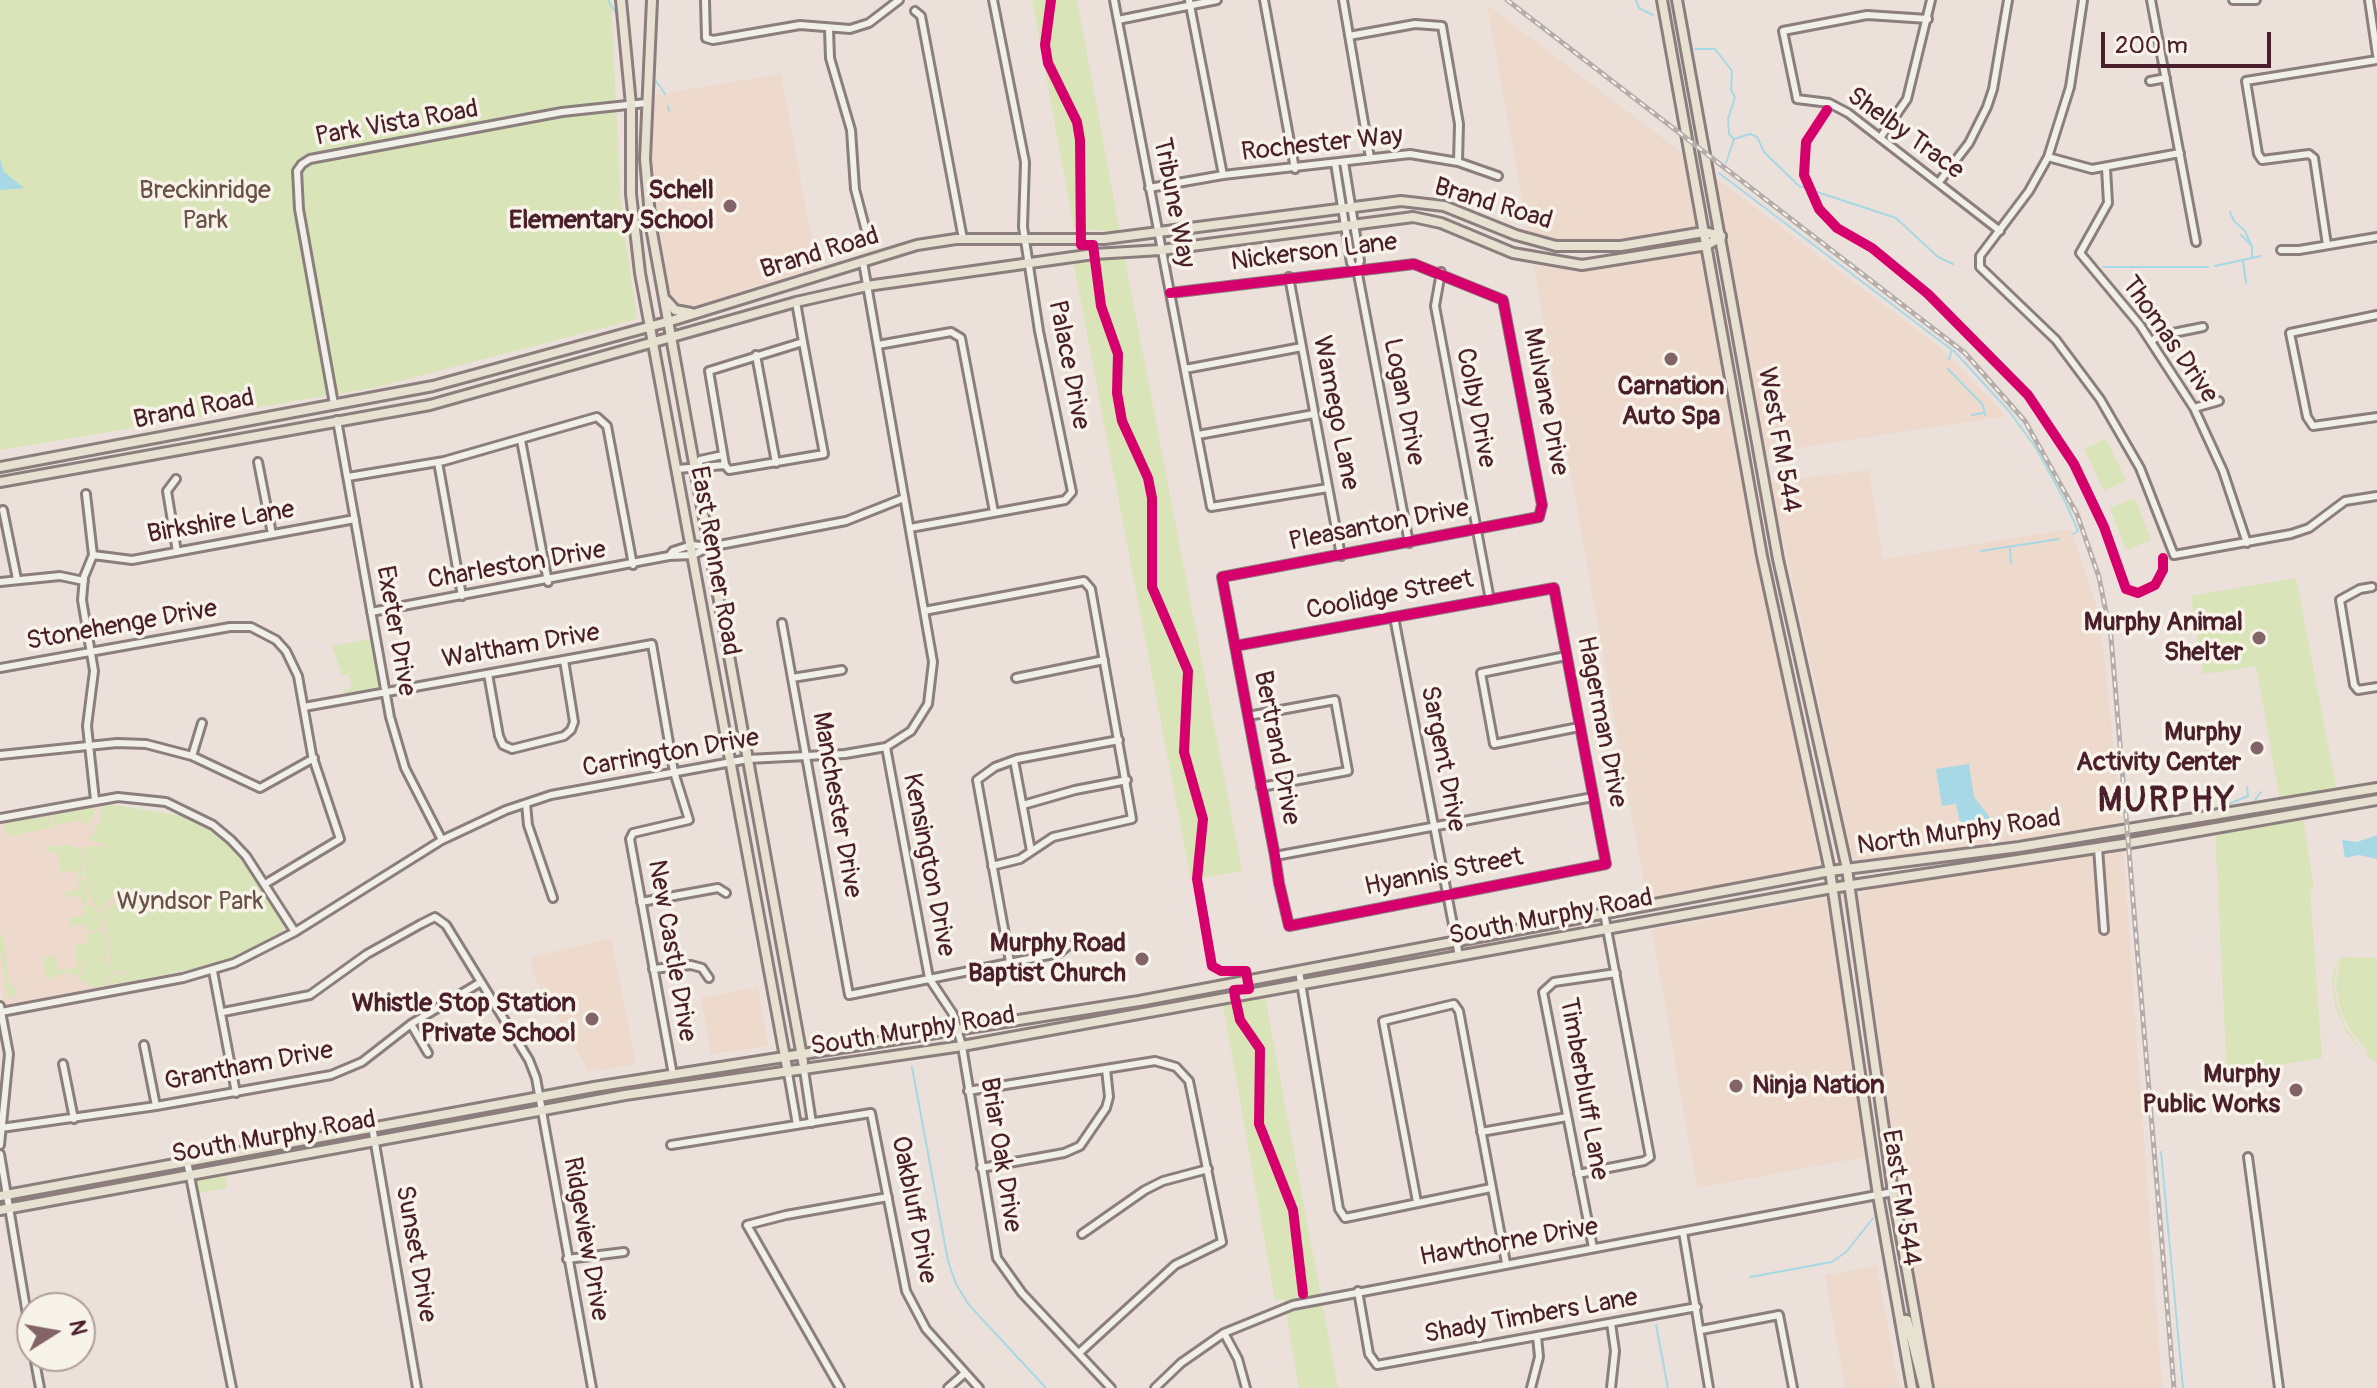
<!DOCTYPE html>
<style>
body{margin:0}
#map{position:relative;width:2377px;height:1388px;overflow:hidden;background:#ebe1da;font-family:Pangolin,sans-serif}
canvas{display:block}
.north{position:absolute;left:16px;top:1292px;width:80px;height:80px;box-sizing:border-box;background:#f7f3e8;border:2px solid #b29e9c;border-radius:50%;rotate:79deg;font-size:22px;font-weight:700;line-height:32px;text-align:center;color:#4a1f2b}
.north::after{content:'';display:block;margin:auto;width:28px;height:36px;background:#826368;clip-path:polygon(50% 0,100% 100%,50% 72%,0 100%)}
.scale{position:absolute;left:2101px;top:32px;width:170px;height:36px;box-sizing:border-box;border:4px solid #4a1f2b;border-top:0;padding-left:10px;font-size:24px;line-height:28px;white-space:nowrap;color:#4a1f2b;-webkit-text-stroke:6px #f7f3e8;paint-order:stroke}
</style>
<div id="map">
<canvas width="2377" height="1388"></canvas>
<div class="north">N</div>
<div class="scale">200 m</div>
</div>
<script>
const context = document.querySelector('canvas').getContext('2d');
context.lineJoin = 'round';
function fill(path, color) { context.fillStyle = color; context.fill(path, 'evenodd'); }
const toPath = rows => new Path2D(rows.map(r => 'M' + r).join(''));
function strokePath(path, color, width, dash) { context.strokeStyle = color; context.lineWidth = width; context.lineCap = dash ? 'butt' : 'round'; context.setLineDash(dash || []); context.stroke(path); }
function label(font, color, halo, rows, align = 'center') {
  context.font = font + ' Pangolin,sans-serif'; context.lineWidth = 7; context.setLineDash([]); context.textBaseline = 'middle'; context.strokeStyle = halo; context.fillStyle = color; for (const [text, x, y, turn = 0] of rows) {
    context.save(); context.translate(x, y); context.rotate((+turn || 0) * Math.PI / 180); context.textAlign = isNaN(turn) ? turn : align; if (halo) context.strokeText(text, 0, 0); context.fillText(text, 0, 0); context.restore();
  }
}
fill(toPath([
 [1487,5,1685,155,1699,228,1629,240,1562,244,1529,238],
 [781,74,817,267,688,308,671,299,658,240,652,172,654,95],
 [1716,178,1941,348,2006,416,1765,453],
 [1703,251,1819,861,1813,870,1647,901,1533,262,1575,269,1612,267],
 [1869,470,1883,559,2071,529,2100,618,2122,825,1860,862,1849,854,1817,692,1770,482],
 [102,803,135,982,3,1006,0,988,0,820],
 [2123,848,2162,1388,1934,1388,1889,1130,1877,1024,1857,899,1870,888],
 [1825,898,1842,976,1866,1157,1697,1188,1652,930],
 [611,938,636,1064,589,1072,532,973,532,957],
 [758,987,768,1046,711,1054,701,998],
 [1877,1266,1899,1388,1845,1388,1825,1275]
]), '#eed9cd');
fill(toPath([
 [0,0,611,0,621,209,637,319,373,388,0,450],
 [1032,0,1077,0,1120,232,1074,229],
 [1103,256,1125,260,1242,871,1191,880,1073,260],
 [2106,439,2126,480,2104,491,2084,449],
 [2135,498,2151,540,2126,550,2110,508],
 [2296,578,2337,791,2280,800,2256,666,2203,674,2191,596],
 [371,639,380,690,345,697,344,690,352,688,349,674,342,675,332,646],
 [102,803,190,817,212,830,236,851,255,876,285,925,283,933,223,963,106,986,114,974,123,975,133,969,117,974,109,966,107,926,101,913,115,901,118,890,100,910,88,896,83,852,88,846,110,847,86,838,94,835,93,830,100,823],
 [93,807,95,813,90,822,82,824,82,820,54,825,52,815],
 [50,816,53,830,48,828,7,837,5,823],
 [2303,817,2314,889,2310,890,2322,1058,2227,1074,2215,832],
 [70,845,82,850,83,877,78,878,76,870,61,873,57,851,47,853,46,847],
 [78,880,85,881,87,904,82,905,80,895,66,898,65,892,79,889],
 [92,905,101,916,103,928,87,932,85,924,70,926,69,918,84,916,82,907],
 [105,931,106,957,82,967,78,951,81,968,78,976,69,974,68,969,77,967,75,945,88,943,87,934],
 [3,934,9,982,18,991,8,1000,0,950,0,936],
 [55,953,58,970,66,969,67,974,45,979,44,955,48,958],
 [2340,957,2377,958,2377,1063,2366,1055,2368,1051,2350,1030,2341,1012,2336,985],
 [2338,958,2334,984,2337,1005,2345,1026,2364,1054,2346,1032,2335,1007,2332,977],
 [105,959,112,974,104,986,93,987,79,978,85,965],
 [1265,997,1338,1388,1299,1388,1284,1299,1275,1300,1223,1004],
 [225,1176,227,1188,199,1193,197,1181]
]), '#d9e4b9');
fill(toPath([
 [0,159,4,172,24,188,0,190],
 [1969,764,1974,797,1989,816,1991,831,1970,837,1962,832,1956,804,1942,806,1936,769],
 [2377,835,2377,859,2359,855,2345,858,2342,840,2357,842]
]), '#a7d8e5');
strokePath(toPath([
 [608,0,617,15],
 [1636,0,1639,8,1653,15],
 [1695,49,1715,49,1732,71,1731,90,1735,97,1728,119,1729,134,1734,139,1750,134,1757,137,1764,152,1799,186,1896,218,1938,257,1953,264],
 [656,81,665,94],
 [668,106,669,111],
 [1726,163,1734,139],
 [1719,173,1952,350,1949,359],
 [2230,212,2234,221,2245,231,2251,245],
 [2241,235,2252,246,2252,258],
 [2243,261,2246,283],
 [2215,266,2261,256],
 [2103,267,2208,267],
 [1954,351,2009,411,2036,448,2065,501,2078,531,2073,534],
 [1948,369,1983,405,1985,415],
 [1972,415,1983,413],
 [2010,549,2011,563],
 [1981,551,2059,539],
 [2255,800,2261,792],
 [2229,804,2248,796,2247,787],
 [912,1067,948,1261,956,1284,969,1305,1046,1388],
 [2161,1152,2183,1388],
 [1750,1277,1832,1262,1847,1251,1873,1218],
 [1656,1325,1668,1388]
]), '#a7d8e5', 2);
const minor = toPath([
 [705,0,706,38,713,40,800,25,850,29,869,23,899,0],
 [1114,0,1211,507,1328,488],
 [1189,0,1223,175],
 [1264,0,1295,169],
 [1343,0,1370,158],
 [2083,0,2070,87,2048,157,2029,191,1980,256,1980,267,2056,340,2100,399,2140,468,2174,555,2291,534,2309,528,2345,501,2377,496],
 [2151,0,2196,242],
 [2233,0,2256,0],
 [2369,0,2377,55],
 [915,11,921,16,963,239],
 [1928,19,1867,15,1783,31,1797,99,1829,103,1848,113,2000,231],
 [1118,20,1217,0],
 [829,29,830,58,851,130,855,189,866,231],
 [1349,36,1415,24,1442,26,1459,124,1458,162],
 [2150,81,2166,78],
 [1880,138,1907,99,1931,0],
 [2048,157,2092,169,2180,153],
 [1344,162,1360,261,1357,269,1409,543],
 [1335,163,1351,263,1357,269],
 [2106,168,2108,203,2080,253,2140,325,2194,408,2223,471,2247,543],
 [1939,182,1969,143,1987,107,1993,89,2008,0],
 [1149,188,1223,175,1410,154,1458,162,1498,176],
 [2327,245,2314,158,2309,154,2262,160,2258,154,2246,81,2377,60],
 [2281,250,2299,250,2377,237],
 [1441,272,1435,306,1490,600],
 [1289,277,1341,556],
 [1170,293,1414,264,1503,300,1542,505,1539,517,1222,577,1235,646,1253,742,1275,856,1279,883,1289,926,1606,864,1554,588,1235,646],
 [796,302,803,342,824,454,729,470,725,465,709,371,803,342],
 [2377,315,2290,333,2307,417,2313,426,2377,417],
 [2152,341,2158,336,2203,327],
 [878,345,951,332,961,338,994,512],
 [756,355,776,463],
 [1185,369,1302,347],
 [334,404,299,209,297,171,302,164,310,159,562,112,646,103],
 [2194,408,2219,401],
 [337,420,390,717,405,768,442,840],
 [1198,435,1314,414],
 [521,440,548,582],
 [258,462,272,534],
 [438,462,462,596],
 [698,466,700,460,723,455],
 [677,469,725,465],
 [348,477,444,461,597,417,607,426,633,565],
 [176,479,167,491,177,552],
 [86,494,93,555,84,577,82,600,94,671,87,726,95,800],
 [3,510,17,579],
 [910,528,1065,500,1072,492,1039,331,1023,227,1025,162,993,0],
 [93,555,132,560,355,519],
 [669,556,673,551,692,545,709,547],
 [0,582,60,576,84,581],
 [2372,587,2360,589,2340,600,2354,685,2358,690,2377,687],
 [924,611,1084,581,1091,589,1132,819,1053,837,1020,859,992,866],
 [371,612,669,556,693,555,709,547,846,521,904,498],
 [1394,617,1459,956],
 [782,623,849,995,1059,953,1069,945],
 [1566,656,1481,673,1494,744,1579,727],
 [0,668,230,627,251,627,276,640,286,651,298,676,312,755,340,839,265,884],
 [488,674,499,736,503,745,512,749,564,736,571,730,574,722,564,660],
 [792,678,842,670],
 [1016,678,1104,660],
 [304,707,652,644,674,772,689,820,633,833,630,839,673,1075],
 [1248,716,1335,700,1348,771,1261,787],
 [886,747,929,978,953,1014,962,1046,997,1258,1022,1293,1111,1388],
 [0,755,117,743,146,744,192,756,260,788,314,758],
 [192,756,202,723],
 [1014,760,1031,851],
 [526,804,528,825,553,898],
 [1023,805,1075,790,1127,780],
 [0,818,118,797,166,802,213,825,231,840,246,856,295,932],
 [2098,848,2104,930],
 [1275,856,1593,797],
 [641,902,718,888,726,893],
 [1010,962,977,780,995,767,1017,759,1119,740],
 [653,969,691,965,702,968,709,978],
 [213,971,236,1093],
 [1299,971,1339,1209,1345,1218,1491,1188],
 [0,1006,9,1054,0,1145],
 [1,1012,183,978,234,963,295,932,442,840,506,810,551,795,748,759,845,754,886,747,911,731,928,704,933,662,863,262],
 [223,1012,310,995,367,954,421,924,435,917,446,925,529,1060,536,1078,592,1388],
 [411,1024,428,1053],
 [144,1045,156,1106],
 [63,1064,74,1119],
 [804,1070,812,1123],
 [788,1073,797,1125],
 [968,1091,1155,1061,1176,1067,1189,1081,1222,1242,1175,1265,1079,1353],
 [372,1126,417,1388],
 [1,1128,156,1106,331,1075,362,1062,411,1024,481,982],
 [1481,1132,1567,1117],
 [671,1145,871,1113,906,1291,926,1329,979,1388],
 [0,1154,32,1344],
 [2248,1157,2279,1388],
 [187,1161,232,1388],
 [981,1168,1064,1153,1080,1146,1106,1108,1109,1097,1106,1069],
 [1578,1174,1644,1161,1650,1157,1604,913],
 [1417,1202,1383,1021,1454,1004,1459,1011,1506,1263],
 [1683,1232,1709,1388],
 [1082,1234,1145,1190,1163,1181,1208,1169],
 [1593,1248,1543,992,1554,982,1616,973],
 [567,1259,624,1252],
 [1358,1291,1369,1354,1377,1365,1697,1307],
 [1701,1330,1779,1315,1793,1388],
 [1224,1333,1238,1359,1246,1388],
 [34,1356,40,1388],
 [840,1388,747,1225,786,1215,888,1197],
 [948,1388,965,1373],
 [1155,1388,1181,1363,1224,1333,1293,1305,1893,1192],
 [1531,1388,1539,1357,1537,1336],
 [1611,1388,1615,1351,1611,1323]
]);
const major = toPath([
 [621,0,631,105,631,194,640,273,788,1073],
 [652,0,645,159,651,227,803,1062],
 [1662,0,1762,556,1830,871,1878,1195,1912,1388],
 [1677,0,1778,559,1847,869,1893,1192,1928,1388],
 [666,300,675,310,691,313],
 [0,467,433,386,674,320,917,245,956,239,1104,239,1401,201,1444,206,1516,235,1556,246,1621,246,1704,232,1721,236],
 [0,482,430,405,796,302,867,286,1094,254,1161,250,1413,217,1441,223,1513,253,1582,265,1707,245,1721,237],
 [0,1196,594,1087,1139,1001,1830,871,2019,847,2377,788],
 [0,1210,625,1095,962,1046,1832,888,2130,843,2377,800],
 [1900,1320,1907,1320,1924,1388]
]);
strokePath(minor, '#8b7e7d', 12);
strokePath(major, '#8b7e7d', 14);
strokePath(minor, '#f1efea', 6);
strokePath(major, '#e7e1d2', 8);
const rail = toPath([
 [1507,0,1965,353,2025,421,2077,514,2099,577,2111,637,2174,1388]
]);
strokePath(rail, '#b5adab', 5);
strokePath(rail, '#f7f3e8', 2, [6]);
strokePath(toPath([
 [1051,0,1045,45,1048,63,1077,122,1080,140,1081,245,1093,245,1101,306,1118,354,1117,393,1122,421,1148,478,1152,498,1152,587,1188,671,1184,752,1203,819,1197,879,1212,966,1221,971,1246,971,1249,989,1234,990,1235,997,1240,1020,1260,1049,1259,1124,1293,1210,1303,1294],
 [1827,110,1806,142,1804,175,1819,209,1837,228,1872,248,1928,294,2028,395,2074,464,2104,527,2126,589,2138,593,2155,585,2163,570,2163,558],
 [1170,293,1414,264,1503,300,1542,505,1539,517,1222,577,1235,646,1253,742,1275,856,1279,883,1289,926,1606,864,1554,588,1235,646]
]), '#d6006c', 10);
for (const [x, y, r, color] of [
 [730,206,8,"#826368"],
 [1671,359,8,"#826368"],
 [2259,638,8,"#826368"],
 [2257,748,8,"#826368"],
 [1142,959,8,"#826368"],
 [592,1019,8,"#826368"],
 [1736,1086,8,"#826368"],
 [2296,1090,8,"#826368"]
]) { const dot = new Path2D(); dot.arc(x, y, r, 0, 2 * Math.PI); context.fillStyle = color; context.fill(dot); strokePath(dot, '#f7f3e8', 3); }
label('26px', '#4a1f2b', '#f7f3e8', [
 ["Park Vista Road",397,124,-10],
 ["Shelby Trace",1905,134,36],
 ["Rochester Way",1322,145,-6],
 ["Tribune Way",1173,203,79],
 ["Brand Road",1493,205,17],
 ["Nickerson Lane",1314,253,-7],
 ["Brand Road",820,254,-17],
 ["Thomas Drive",2169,340,55],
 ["Palace Drive",1068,365,79],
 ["Logan Drive",1403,402,79],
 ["Mulvane Drive",1545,402,79],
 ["Colby Drive",1475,408,79],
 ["Brand Road",194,410,-11],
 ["Wamego Lane",1335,413,79],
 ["West FM 544",1778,440,80],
 ["Birkshire Lane",221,523,-10],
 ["Pleasanton Drive",1379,526,-11],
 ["East Renner Road",714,561,80],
 ["Charleston Drive",517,566,-10],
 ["Coolidge Street",1390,596,-11],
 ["Stonehenge Drive",122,626,-10],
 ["Exeter Drive",395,631,80],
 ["Waltham Drive",521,647,-10],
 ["Hagerman Drive",1601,722,79],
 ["Bertrand Drive",1276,748,79],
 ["Carrington Drive",671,754,-10],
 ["Sargent Drive",1442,759,79],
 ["Manchester Drive",836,805,80],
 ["North Murphy Road",1959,833,-8],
 ["Kensington Drive",928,865,79],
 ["Hyannis Street",1444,873,-11],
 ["South Murphy Road",1551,918,-11],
 ["New Castle Drive",671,951,80],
 ["South Murphy Road",913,1032,-9],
 ["Grantham Drive",249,1067,-11],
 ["Timberbluff Lane",1583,1089,80],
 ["South Murphy Road",274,1138,-10],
 ["Briar Oak Drive",1000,1155,81],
 ["East FM 544",1900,1198,81],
 ["Oakbluff Drive",913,1210,79],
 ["Ridgeview Drive",585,1239,80],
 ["Hawthorne Drive",1509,1243,-10],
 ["Sunset Drive",415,1254,80],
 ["Shady Timbers Lane",1531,1317,-10]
]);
label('26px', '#6a5148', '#f7f3e8', [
 ["Breckinridge",205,191],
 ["Park",205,221],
 ["Wyndsor Park",190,902]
]);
label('bold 26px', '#4a1f2b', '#f7f3e8', [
 ["Schell",714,191],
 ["Elementary School",714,221],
 ["Carnation",1671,387,"center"],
 ["Auto Spa",1671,417,"center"],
 ["Murphy Animal",2243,623],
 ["Shelter",2243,653],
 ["Murphy",2241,733],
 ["Activity Center",2241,763],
 ["Murphy Road",1126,944],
 ["Baptist Church",1126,974],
 ["Whistle Stop Station",576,1004],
 ["Private School",576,1034],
 ["Murphy",2280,1075],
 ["Public Works",2280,1105],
 ["Ninja Nation",1752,1086,"left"]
], 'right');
context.letterSpacing = '2px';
label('bold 34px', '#4a1f2b', '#f7f3e8', [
 ["MURPHY",2167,802]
]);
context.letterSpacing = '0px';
</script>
